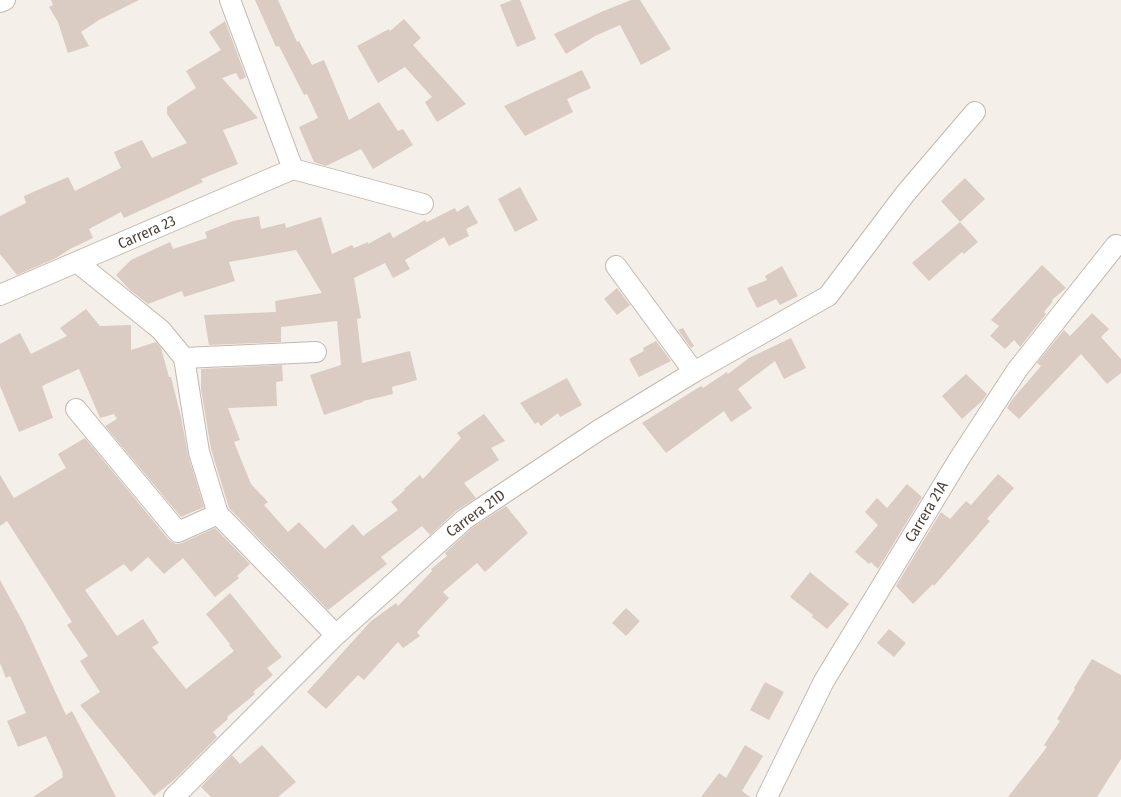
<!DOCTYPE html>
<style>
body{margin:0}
canvas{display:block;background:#f5efe9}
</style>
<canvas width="1121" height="797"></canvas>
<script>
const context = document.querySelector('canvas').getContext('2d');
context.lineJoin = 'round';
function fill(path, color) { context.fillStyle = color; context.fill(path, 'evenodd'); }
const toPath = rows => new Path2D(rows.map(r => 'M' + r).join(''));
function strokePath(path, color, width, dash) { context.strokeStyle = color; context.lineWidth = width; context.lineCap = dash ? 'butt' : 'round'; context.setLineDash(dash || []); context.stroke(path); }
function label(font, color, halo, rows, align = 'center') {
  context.font = font + ' "Fira Sans Condensed",sans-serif'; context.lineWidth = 4.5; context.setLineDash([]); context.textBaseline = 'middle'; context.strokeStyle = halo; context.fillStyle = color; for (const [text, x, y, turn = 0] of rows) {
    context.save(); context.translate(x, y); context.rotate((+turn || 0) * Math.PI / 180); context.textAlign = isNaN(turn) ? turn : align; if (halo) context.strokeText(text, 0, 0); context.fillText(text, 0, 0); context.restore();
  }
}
fill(toPath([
 [51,0,139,0,99,20,81,32,89,46,68,53,58,22,49,7,53,5],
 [255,0,278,0,297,42,299,41,312,65,324,60,349,120,379,102,398,131,403,129,413,145,373,169,361,149,326,166,314,162,299,127,318,118,307,94,304,95,279,46,276,47],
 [512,0,520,0,536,39,517,47,500,5],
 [631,0,640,0,671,49,641,65,620,25,595,36,566,54,554,34,601,12],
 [404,19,421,38,413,45,466,104,437,122,425,102,432,97,405,67,378,83,357,46,389,29,390,31],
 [225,21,246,77,240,80,236,73,222,78,258,118,223,130,238,164,201,179,203,182,124,218,121,212,89,229,93,238,70,249,56,258,17,275,0,254,0,216,26,203,24,196,68,177,75,191,121,168,114,152,142,140,152,158,187,143,167,114,167,107,196,88,186,71,221,50,209,32],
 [582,70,591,88,567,99,573,112,525,136,504,106],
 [965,178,985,199,960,222,978,242,964,254,962,252,929,281,912,263,960,222,941,201],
 [520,187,538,220,515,232,498,199],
 [468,205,478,223,466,229,469,236,449,246,444,237,405,260,410,269,393,278,385,263,354,278,361,318,357,319,362,363,410,351,417,380,392,387,393,394,363,401,363,402,324,415,310,375,341,365,337,321,281,327,281,342,209,345,204,315,276,312,275,301,322,293,296,250,229,262,235,281,184,297,182,291,148,304,129,289,116,275,131,260,170,242,173,249,207,238,205,232,233,221,259,216,261,229,285,223,286,228,321,217,332,254,352,245,354,248,368,242,368,244,390,232,393,238,425,220,427,222,455,208,457,212],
 [1042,265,1066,288,1052,300,1053,301,1044,312,1046,314,1020,347,1014,340,1005,349,990,336,999,326,991,320],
 [782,266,798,296,780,305,776,299,757,308,747,288,767,280,765,276],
 [617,288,630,305,617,315,604,299],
 [86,309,100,326,131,325,131,350,156,342,161,348,169,377,171,377,181,417,188,455,204,507,181,517,105,426,117,419,114,414,100,418,79,369,42,386,53,418,19,432,0,386,0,344,20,333,31,354,67,336,60,328],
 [1092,313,1109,329,1101,337,1121,359,1121,373,1107,384,1081,354,1019,419,1007,408,1011,401,1041,366,1037,363,1064,330,1070,336],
 [683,328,694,346,691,348,678,330],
 [791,338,806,368,784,379,775,361,738,389,752,408,731,422,724,411,666,453,642,423,701,386,703,388,727,372,728,374,749,358],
 [656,341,671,361,639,377,629,359,644,351,643,348],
 [282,365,283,381,276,382,277,406,228,408,240,440,234,442,251,484,268,502,264,505,288,532,299,522,325,549,353,524,363,536,398,510,391,502,405,490,404,489,420,475,423,479,461,438,457,433,484,414,505,441,491,448,499,460,464,483,476,498,457,510,430,535,422,526,381,557,387,564,328,610,229,508,211,449,201,389,201,369],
 [966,374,987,394,983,400,962,419,942,396],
 [567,378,582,405,560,417,558,413,541,426,538,422,535,424,520,403],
 [85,438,169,540,176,544,182,543,215,528,250,564,237,576,239,578,215,597,183,558,164,574,148,557,131,572,124,564,85,590,117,636,143,619,159,643,152,647,186,689,234,651,229,645,230,644,206,614,230,593,282,657,267,668,273,675,253,692,255,694,227,717,228,719,213,732,217,737,174,780,154,796,80,705,100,692,80,661,88,656,67,625,72,622,7,521,0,526,0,475,14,498,66,468,58,454],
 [998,474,1014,488,987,519,990,521,934,586,933,584,913,604,896,586,941,512,950,519,966,501,971,505],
 [907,484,922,497,878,569,871,562,869,564,855,552,878,525,865,512,877,498,887,508],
 [506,506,528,533,485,572,477,563,443,592,449,598,417,632,420,636,403,648,398,642,364,680,358,675,326,709,307,692,371,621,396,603,398,606,432,571,431,569,447,556,445,553,472,528],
 [810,572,849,604,827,629,812,617,813,615,790,597],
 [0,580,24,624,66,715,72,711,116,797,33,797,63,777,62,774,63,773,46,736,18,747,7,721,26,713,10,676,6,678,0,663],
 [626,608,640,621,626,636,612,623],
 [889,629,906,643,894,657,877,643],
 [1092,659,1121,675,1121,759,1097,797,1008,797,1047,747,1044,745,1060,721,1057,719,1075,689,1074,688],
 [765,682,784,692,769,720,750,710],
 [262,745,296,782,278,797,211,797,201,787,232,755,240,764],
 [745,745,763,756,742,791,750,797,701,797,719,773,726,778]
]), '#daccc2');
const minor = toPath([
 [230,0,293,169],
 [0,2,5,0],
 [293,169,423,204],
 [78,263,161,330,184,358,199,452,218,514,336,635],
 [616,266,694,372],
 [0,295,293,169],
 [184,358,316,352],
 [76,409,178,532,218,514],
 [174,797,336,635,465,519,599,430,694,372,828,296,905,194,975,112],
 [767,797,824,681,959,459,1017,370,1116,245]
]);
strokePath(minor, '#c3b8af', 22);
strokePath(minor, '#fff', 20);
label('15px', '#493f37', '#fff', [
 ["Carrera 23",147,233,-24],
 ["Carrera 21A",927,512,-59],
 ["Carrera 21D",476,514,-36]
]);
</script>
